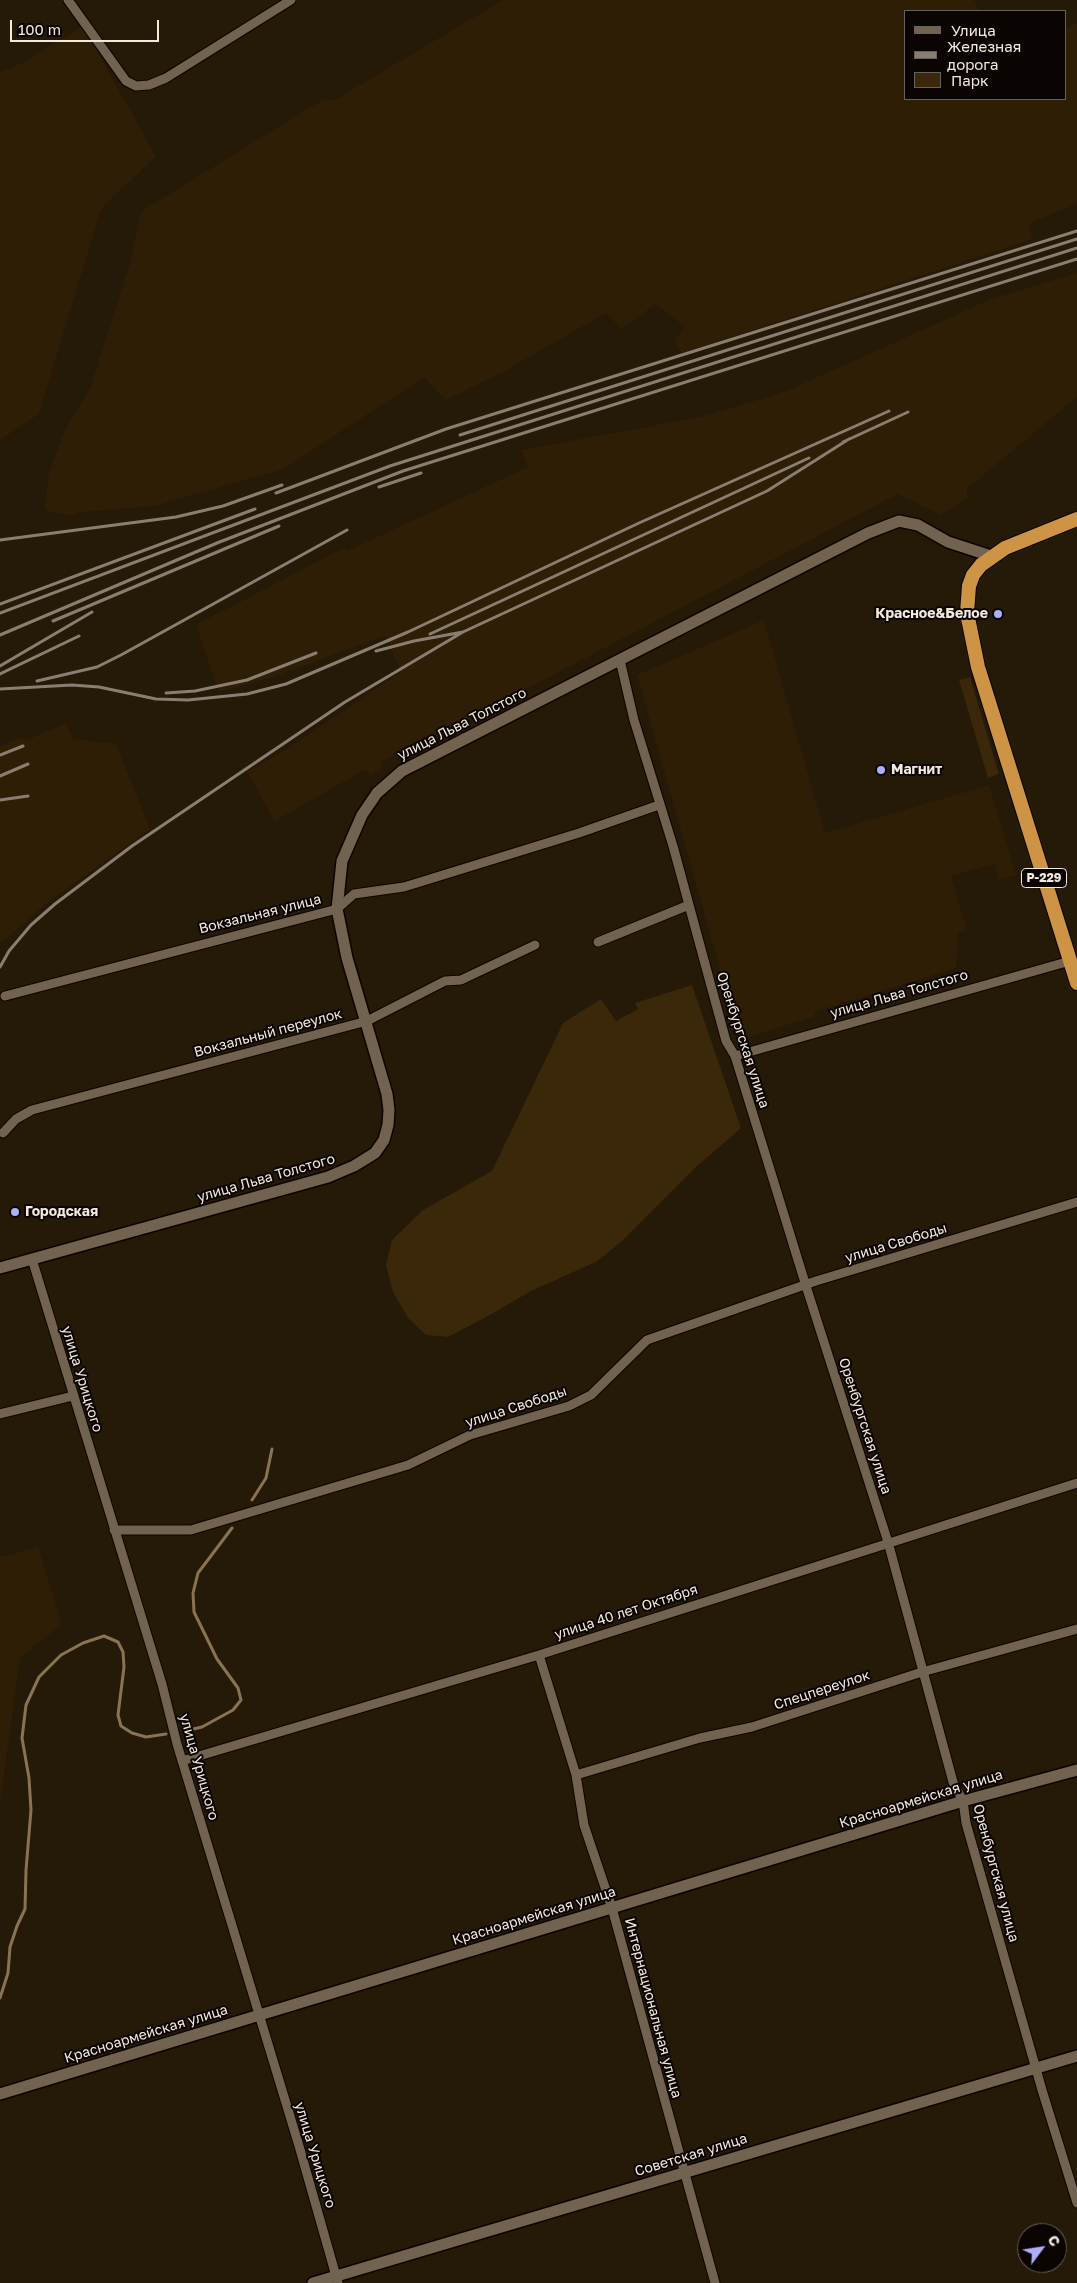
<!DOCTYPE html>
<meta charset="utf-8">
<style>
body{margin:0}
#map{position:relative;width:1077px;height:2283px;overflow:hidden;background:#251908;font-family:"Golos Text",sans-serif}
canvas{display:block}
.legend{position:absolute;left:904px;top:10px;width:162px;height:90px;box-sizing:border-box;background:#0a0502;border:1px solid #67605a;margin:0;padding:6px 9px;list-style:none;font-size:15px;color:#f2e9df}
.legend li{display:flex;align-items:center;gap:10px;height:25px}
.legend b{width:25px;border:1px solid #67605a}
.north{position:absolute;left:1017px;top:2223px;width:50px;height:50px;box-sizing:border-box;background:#0a0502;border:1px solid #67605a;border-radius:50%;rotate:59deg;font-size:14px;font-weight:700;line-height:20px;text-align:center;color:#f2e9df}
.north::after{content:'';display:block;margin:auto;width:18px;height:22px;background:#adaffb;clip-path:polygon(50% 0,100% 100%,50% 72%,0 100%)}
.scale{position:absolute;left:10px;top:20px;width:149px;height:22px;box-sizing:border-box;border:2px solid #f2e9df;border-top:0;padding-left:6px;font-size:15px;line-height:18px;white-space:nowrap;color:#f2e9df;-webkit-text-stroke:4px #0a0502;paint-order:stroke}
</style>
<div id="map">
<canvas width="1077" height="2283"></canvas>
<ul class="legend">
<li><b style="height:6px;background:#726250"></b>Улица</li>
<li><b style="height:6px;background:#897e71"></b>Железная дорога</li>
<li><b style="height:14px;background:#3b2709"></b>Парк</li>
</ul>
<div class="north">С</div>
<div class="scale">100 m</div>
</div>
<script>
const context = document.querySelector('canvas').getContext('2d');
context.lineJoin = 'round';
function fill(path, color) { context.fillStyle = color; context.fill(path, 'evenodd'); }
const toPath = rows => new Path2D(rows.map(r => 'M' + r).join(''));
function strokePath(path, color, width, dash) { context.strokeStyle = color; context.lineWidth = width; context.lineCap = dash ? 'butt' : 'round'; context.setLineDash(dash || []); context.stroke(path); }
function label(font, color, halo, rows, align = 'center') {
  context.font = font + ' "Golos Text",sans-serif'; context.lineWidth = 4; context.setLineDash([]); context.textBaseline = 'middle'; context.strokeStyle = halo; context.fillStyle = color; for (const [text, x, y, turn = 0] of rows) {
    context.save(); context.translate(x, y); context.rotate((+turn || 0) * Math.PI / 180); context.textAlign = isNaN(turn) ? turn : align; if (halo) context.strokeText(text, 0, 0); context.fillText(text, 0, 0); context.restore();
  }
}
fill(toPath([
 [503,0,974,0,980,11,906,11,906,99,1066,99,1066,29,1077,23,1077,204,1028,224,1033,239,682,353,674,340,685,327,656,304,621,329,606,313,503,372,446,400,424,377,284,469,154,506,81,512,72,516,44,510,49,474,65,429,90,388,133,254,132,250,140,217,145,209,324,99,333,101],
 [83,26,156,156,101,209,39,414,0,440,0,72,22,63],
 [1077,273,1077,397,967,489,967,499,940,515,898,494,458,725,428,736,381,763,383,767,370,775,366,769,275,821,247,772,290,747,401,672,385,636,270,678,219,692,196,625,345,547,347,551,528,467,521,450,700,417,758,400,791,389,991,299],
 [764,620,825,833,989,785,1016,875,999,880,994,864,951,876,967,930,958,933,956,968,814,1012,815,1016,740,1040,637,675],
 [66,723,73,739,116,744,150,829,48,902,0,944,0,746,19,738,27,740],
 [38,1547,62,1624,20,1658,0,1804,0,1557]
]), '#2f1e06');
fill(toPath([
 [970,677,999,774,988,778,959,680],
 [692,985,741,1128,697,1166,621,1242,596,1262,531,1291,488,1316,448,1337,426,1335,408,1318,393,1292,386,1265,392,1240,423,1210,492,1171,563,1023,601,999,616,1021,638,1009,635,1003]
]), '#3b2709');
strokePath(toPath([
 [252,1500,266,1478,272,1449],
 [185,1731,202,1727,233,1710,241,1700,238,1688,217,1659,194,1612,193,1593,198,1573,232,1528],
 [0,1998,8,1973,10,1947,17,1926,25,1909,26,1870,31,1810,29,1778,22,1738,26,1705,39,1677,61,1655,83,1643,104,1636,118,1642,123,1652,124,1667,118,1715,121,1726,132,1733,146,1737,166,1734]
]), '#8a7352', 3);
const minor = toPath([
 [68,0,126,81,136,86,149,85,166,78,291,0],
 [620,660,634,720,673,846,726,1041,735,1056,806,1286,888,1542,953,1782,963,1801,966,1823,1042,2090,1077,2203],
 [598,942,689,905],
 [5,996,337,909,354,894,404,887,579,833,659,805],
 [735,1056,1070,961],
 [3,1133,16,1119,32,1110,367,1021,445,981,461,980,535,945],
 [32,1259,162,1684,177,1744,299,2146,338,2283],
 [0,1414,73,1396],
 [114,1530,191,1530,408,1465,470,1435,569,1406,591,1395,647,1340,816,1281,1077,1202],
 [539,1655,576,1775,584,1825,612,1908,715,2283],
 [182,1761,539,1655,1077,1483],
 [576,1775,700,1738,752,1727,922,1672,1077,1629]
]);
const tertiary = toPath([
 [0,1268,328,1177,354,1166,375,1153,384,1140,388,1125,389,1110,387,1094,347,958,337,909,342,861,362,815,377,793,402,771,868,533,899,521,918,525,948,542,991,556],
 [0,2094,963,1801,1077,1770],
 [313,2283,1077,2056]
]);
const trunk = toPath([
 [1077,519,1005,548,981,565,973,575,969,586,967,613,978,667,1077,983]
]);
strokePath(minor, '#0e0400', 11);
strokePath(tertiary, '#0e0400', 14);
strokePath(trunk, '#0e0400', 16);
strokePath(minor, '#726250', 9);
strokePath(tertiary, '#726250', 11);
strokePath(trunk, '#cc9444', 14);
strokePath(toPath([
 [460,435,1077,239],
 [843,442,908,412],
 [379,487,421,473],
 [276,493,446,429,1077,231],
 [0,540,176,517,223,506,282,485],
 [0,604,255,509],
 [0,613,390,466,1077,248],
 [53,621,279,526],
 [430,634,809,458],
 [0,635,217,543,403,471,1077,259],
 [376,651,414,641,463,632,767,491,849,439],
 [0,666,92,612],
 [0,674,79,636],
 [37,681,97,667,121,655,347,530],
 [0,689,72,685,99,687,156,699,188,700,247,694,286,684,408,632,639,523,889,411],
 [166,693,195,691,247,680,316,653],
 [0,755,23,746],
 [0,776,28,764],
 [0,800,28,796],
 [0,967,9,951,31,925,55,904,132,846,345,702,463,632]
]), '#897e71', 3);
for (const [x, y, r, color] of [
 [998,614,5,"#adaffb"],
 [881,770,5,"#adaffb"],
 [15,1212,5,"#adaffb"]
]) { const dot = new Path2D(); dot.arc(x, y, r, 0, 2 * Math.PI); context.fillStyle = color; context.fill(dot); strokePath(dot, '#0a0502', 2); }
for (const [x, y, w] of [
 [1044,878,45]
]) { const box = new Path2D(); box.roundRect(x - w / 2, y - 9.5, w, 19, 4); context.fillStyle = '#0a0502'; context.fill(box); strokePath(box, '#f2e9df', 1); }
label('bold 12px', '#f2e9df', null, [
 ["Р-229",1044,878]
]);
label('bold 14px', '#f2e9df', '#0a0502', [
 ["Красное&Белое",988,614,"right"],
 ["Магнит",891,770],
 ["Городская",25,1212]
], 'left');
label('14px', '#f2e9df', '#0a0502', [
 ["улица Льва Толстого",462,724,-27],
 ["Вокзальная улица",260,914,-14],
 ["улица Льва Толстого",899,994,-16],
 ["Вокзальный переулок",268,1033,-15],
 ["Оренбургская улица",743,1040,72],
 ["улица Льва Толстого",266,1178,-16],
 ["улица Свободы",896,1243,-17],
 ["улица Урицкого",82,1379,73],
 ["улица Свободы",516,1407,-18],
 ["Оренбургская улица",865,1426,72],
 ["улица 40 лет Октября",626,1612,-18],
 ["Спецпереулок",822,1690,-18],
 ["улица Урицкого",199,1767,74],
 ["Красноармейская улица",921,1799,-17],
 ["Оренбургская улица",996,1873,75],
 ["Красноармейская улица",534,1916,-17],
 ["Интернациональная улица",653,2008,75],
 ["Красноармейская улица",146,2034,-17],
 ["улица Урицкого",315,2155,73],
 ["Советская улица",691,2155,-17]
]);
</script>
